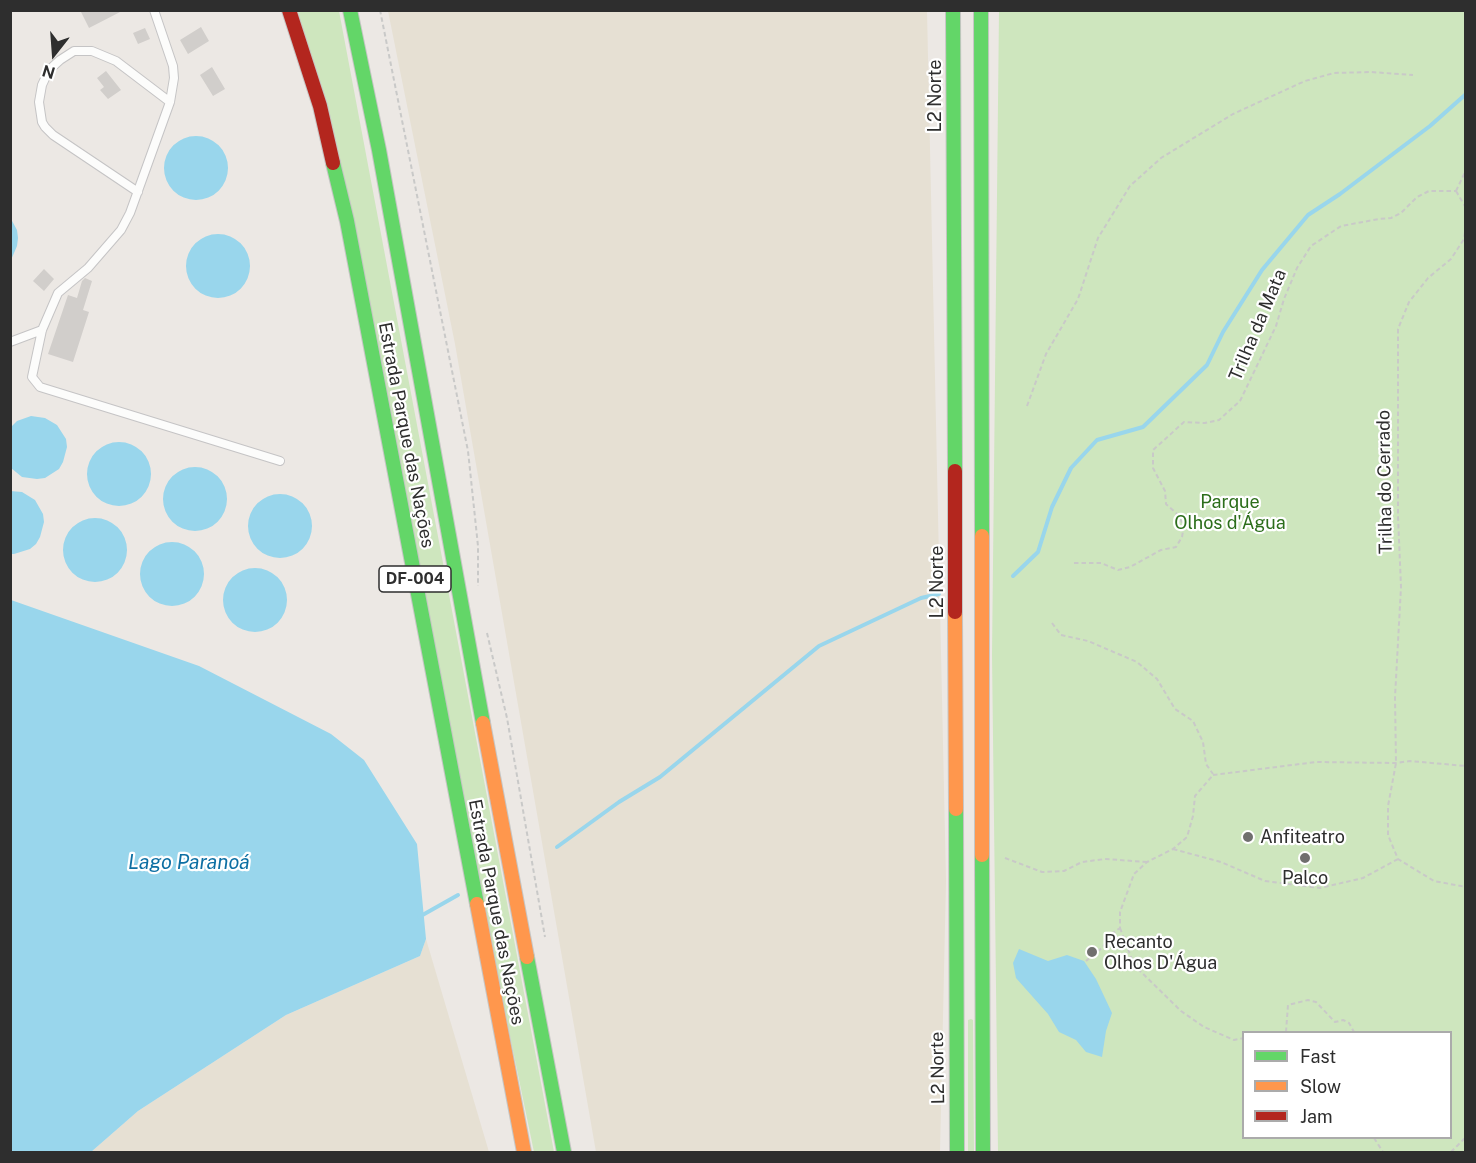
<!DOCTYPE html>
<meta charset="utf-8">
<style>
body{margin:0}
#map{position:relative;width:1476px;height:1163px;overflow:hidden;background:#ece8e4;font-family:"Public Sans",sans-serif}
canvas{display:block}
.frame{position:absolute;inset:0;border:12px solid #2e2e2e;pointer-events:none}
.legend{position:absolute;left:1242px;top:1031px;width:210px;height:108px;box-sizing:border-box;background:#fff;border:2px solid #ababab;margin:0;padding:8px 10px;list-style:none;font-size:18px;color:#2e2e2e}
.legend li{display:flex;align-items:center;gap:12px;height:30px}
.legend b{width:30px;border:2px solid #ababab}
.north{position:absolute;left:24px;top:24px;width:60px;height:60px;-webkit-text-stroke:4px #fff;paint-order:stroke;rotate:197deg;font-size:16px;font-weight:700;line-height:24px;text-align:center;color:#2e2e2e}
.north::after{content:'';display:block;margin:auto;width:21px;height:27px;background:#2e2e2e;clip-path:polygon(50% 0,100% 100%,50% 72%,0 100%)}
</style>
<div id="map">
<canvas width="1476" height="1163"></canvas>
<div class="frame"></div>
<ul class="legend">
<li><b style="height:8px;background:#63d668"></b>Fast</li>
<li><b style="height:8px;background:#ff974d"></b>Slow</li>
<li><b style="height:8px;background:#b3261e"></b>Jam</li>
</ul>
<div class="north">N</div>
</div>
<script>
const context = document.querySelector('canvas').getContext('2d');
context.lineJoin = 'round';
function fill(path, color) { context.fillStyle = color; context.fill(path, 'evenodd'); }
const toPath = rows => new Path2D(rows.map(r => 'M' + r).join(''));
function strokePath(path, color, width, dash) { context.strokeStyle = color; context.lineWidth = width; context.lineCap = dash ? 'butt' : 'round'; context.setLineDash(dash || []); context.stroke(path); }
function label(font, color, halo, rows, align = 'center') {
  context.font = font + ' "Public Sans",sans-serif'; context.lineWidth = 4.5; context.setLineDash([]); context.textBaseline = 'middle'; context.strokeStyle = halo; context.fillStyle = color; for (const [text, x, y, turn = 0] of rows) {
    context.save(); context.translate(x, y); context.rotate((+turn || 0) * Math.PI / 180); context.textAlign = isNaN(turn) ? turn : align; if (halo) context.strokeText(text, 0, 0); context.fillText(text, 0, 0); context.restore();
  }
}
fill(toPath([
 [388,11,927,11,946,881,940,1152,596,1152,455,344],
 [426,939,489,1152,91,1152,138,1111,286,1015,420,956]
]), '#e6e0d3');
fill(toPath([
 [298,11,339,11,554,1152,534,1152],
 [999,11,1465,11,1465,1152,998,1152,992,655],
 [1244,1032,1450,1032,1450,1138,1244,1138],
 [971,1019,973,1020,974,1152,968,1152,968,1020]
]), '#cee6be');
fill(toPath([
 '164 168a32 32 0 1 1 64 0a32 32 0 1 1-64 0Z',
 [11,219,17,230,18,238,17,246,11,260],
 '186 266a32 32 0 1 1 64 0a32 32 0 1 1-64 0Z',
 [31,416,45,418,57,425,66,439,67,447,63,462,59,469,45,478,37,479,22,477,11,468,11,427,17,421],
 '87 474a32 32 0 1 1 64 0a32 32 0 1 1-64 0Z',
 '163 499a32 32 0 1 1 64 0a32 32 0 1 1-64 0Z',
 [10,491,22,492,35,500,43,514,44,522,40,537,36,544,30,549,14,554,11,554],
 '248 526a32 32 0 1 1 64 0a32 32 0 1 1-64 0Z',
 '63 550a32 32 0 1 1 64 0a32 32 0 1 1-64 0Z',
 '140 574a32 32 0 1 1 64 0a32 32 0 1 1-64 0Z',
 '223 600a32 32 0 1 1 64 0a32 32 0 1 1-64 0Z',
 [11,600,199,666,331,734,364,760,417,844,426,939,420,956,286,1015,138,1111,91,1152,11,1152],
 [1019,949,1048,961,1067,955,1084,961,1096,979,1112,1013,1106,1031,1102,1057,1086,1052,1076,1040,1059,1032,1048,1014,1016,978,1013,963]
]), '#99d6ec');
strokePath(toPath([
 [1013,576,1038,552,1052,507,1071,468,1097,440,1143,427,1207,365,1223,332,1262,270,1308,215,1340,194,1430,126,1466,94],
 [557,847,619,802,660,777,819,646,921,598,939,594],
 [419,917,458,895]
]), '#99d6ec', 4);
fill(toPath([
 [80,10,124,10,89,28],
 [201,27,209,41,188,54,180,40],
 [145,28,150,39,138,44,133,33],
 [212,67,225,89,213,96,200,75],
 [106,71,121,90,108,99,100,90,104,87,97,78],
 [44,269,54,279,44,291,33,281],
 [85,278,92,281,83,310,89,312,73,362,48,354,68,295,77,298,82,281]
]), '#d1cecb');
const lane = toPath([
 [154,10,173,66,174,78,170,102,130,213,121,230,88,268,58,293,42,330,32,377,40,387,280,461],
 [138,192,53,135,45,127,42,122,39,102,42,85,49,70,60,60,74,51,92,51,116,61,170,102],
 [10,342,42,330]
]);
const fast = toPath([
 [350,10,379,150,483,723],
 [953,10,955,471],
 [981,10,982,536],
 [333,163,347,221,477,904],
 [956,809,957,1152],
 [982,855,983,1152],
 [527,957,564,1152]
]);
const slow = toPath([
 [982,536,982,855],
 [955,612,956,809],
 [483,723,527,957],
 [477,904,524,1152]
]);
const jam = toPath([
 [289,10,320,106,333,163],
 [955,471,955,612]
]);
strokePath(lane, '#c5c4c5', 10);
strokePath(fast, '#c6c5c4', 16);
strokePath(slow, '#c6c5c4', 16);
strokePath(jam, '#c6c5c4', 16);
strokePath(toPath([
 [380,10,468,451,478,546,478,586],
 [1456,191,1466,170],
 [1456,191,1466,208],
 [1466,225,1464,239,1451,259,1428,278,1409,302,1398,329,1398,516,1401,587,1395,697,1396,763,1388,806,1388,835,1398,859,1434,881,1466,887],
 [1027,406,1046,354,1078,299,1098,238,1130,186,1161,158,1233,114,1305,81,1334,73,1371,72,1413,75],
 [1074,563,1101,563,1118,570,1130,567,1161,550,1176,547,1182,537,1184,525,1176,513,1166,504,1165,491,1153,468,1153,450,1184,422,1205,423,1219,420,1240,401,1276,326,1284,299,1297,268,1311,246,1341,226,1379,219,1391,218,1401,213,1417,197,1429,191,1456,191],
 [1052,623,1061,635,1088,641,1137,662,1157,679,1175,709,1193,721,1203,742,1206,764,1213,774],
 [487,633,507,718,545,937],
 [1213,775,1316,762,1396,763,1410,761,1466,766],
 [1173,849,1221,862,1265,881,1320,888,1363,878,1398,859],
 [1005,858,1042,872,1064,871,1082,862,1105,859,1147,862],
 [1120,928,1134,965,1181,1011,1204,1027,1234,1040,1244,1038],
 [1086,961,1103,947,1110,935,1120,928,1120,912,1134,874,1147,862,1173,849,1187,837,1193,816,1195,796,1213,775],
 [1265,1032,1267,1032],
 [1286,1032,1288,1005,1308,1000,1316,1002,1335,1022,1343,1020,1349,1023,1354,1032],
 [1374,1138,1383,1152],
 [1451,1152,1466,1137]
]), '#c9c9c8', 2, [4.5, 3]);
strokePath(lane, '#fcfcfb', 8);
strokePath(fast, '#63d668', 14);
strokePath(slow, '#ff974d', 14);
strokePath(jam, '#b3261e', 14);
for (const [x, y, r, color] of [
 [1248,837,6,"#706f6e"],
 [1305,858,6,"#706f6e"],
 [1092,952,6,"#706f6e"]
]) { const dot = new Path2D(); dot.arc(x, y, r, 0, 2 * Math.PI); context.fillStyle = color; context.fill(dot); strokePath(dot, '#fff', 2); }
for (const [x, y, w] of [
 [415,579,72]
]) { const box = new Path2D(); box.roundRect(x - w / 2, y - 13, w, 26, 4.5); context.fillStyle = '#fff'; context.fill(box); strokePath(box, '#2e2e2e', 1.5); }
label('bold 16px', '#2e2e2e', null, [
 ["DF-004",415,579]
]);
label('18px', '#2e2e2e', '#fff', [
 ["L2 Norte",935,96,-90],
 ["Trilha da Mata",1258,325,-67],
 ["Estrada Parque das Nações",406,435,79],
 ["Trilha do Cerrado",1385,482,-91],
 ["L2 Norte",937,582,-90],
 ["Estrada Parque das Nações",496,912,79],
 ["L2 Norte",938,1068,-91]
]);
label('18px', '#2c6e1b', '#fff', [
 ["Parque",1230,502],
 ["Olhos d'Água",1230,523]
]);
label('18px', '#2e2e2e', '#fff', [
 ["Anfiteatro",1260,837],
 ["Palco",1305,878,"center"],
 ["Recanto",1104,942],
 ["Olhos D'Água",1104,963]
], 'left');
label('italic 20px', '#0d6fa3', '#fff', [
 ["Lago Paranoá",189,863]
]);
</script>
